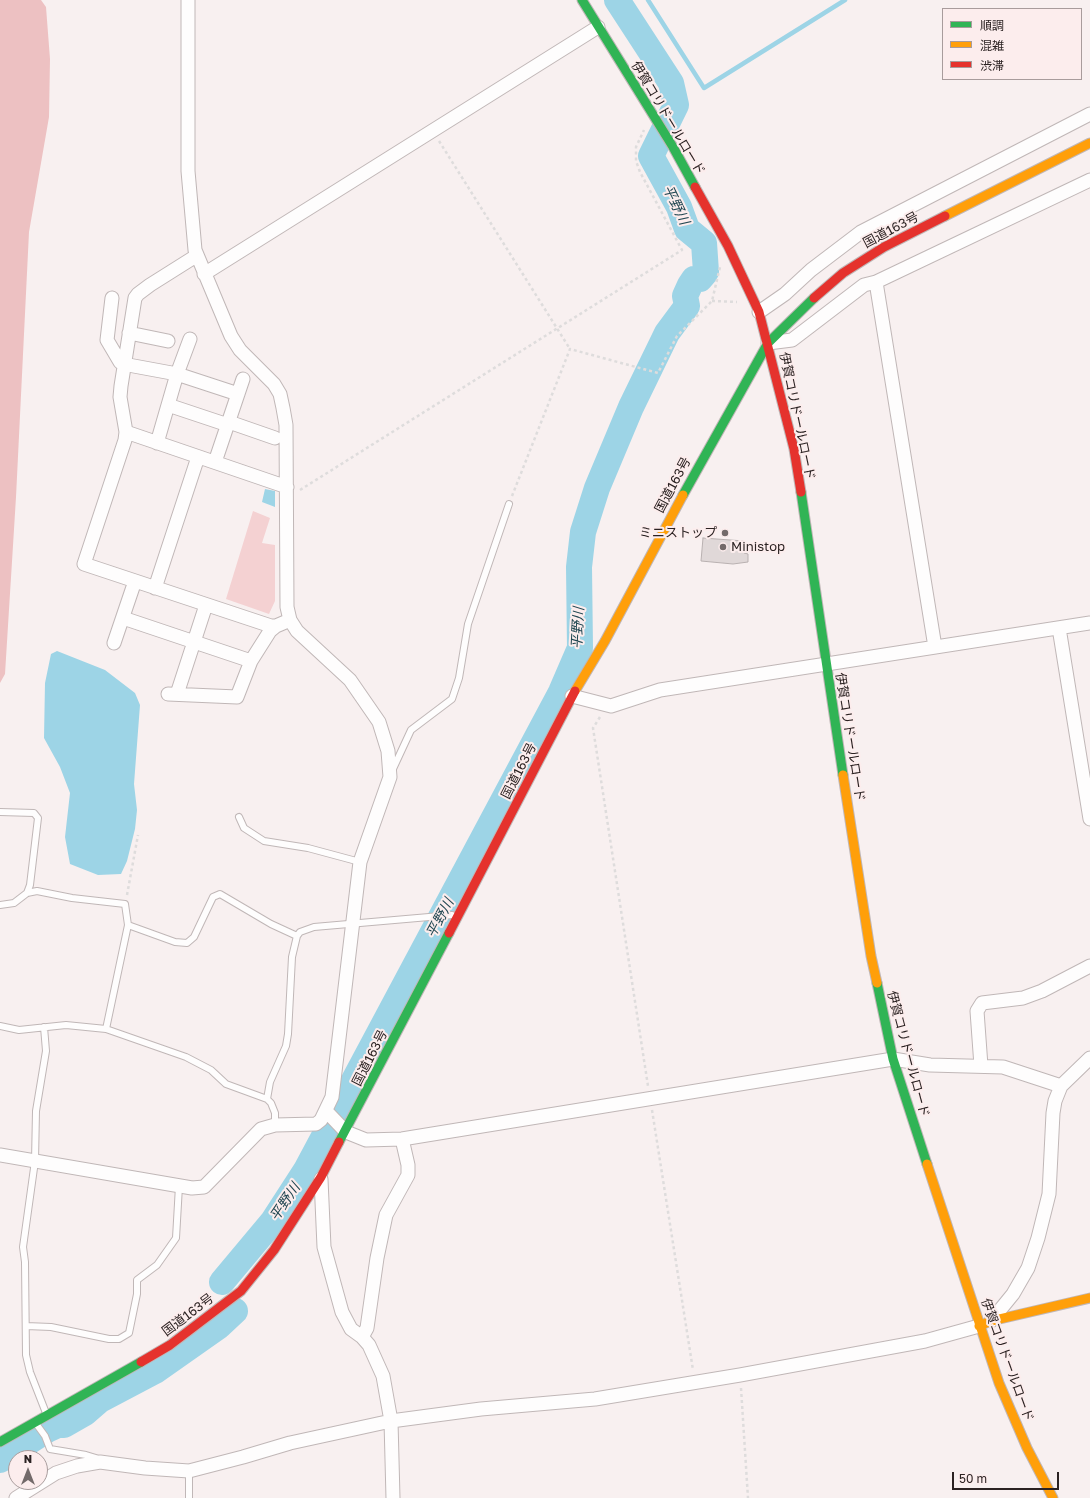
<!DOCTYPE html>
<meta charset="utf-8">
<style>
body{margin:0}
#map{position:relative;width:1090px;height:1498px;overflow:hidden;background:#f8f0f0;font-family:"Golos Text","Noto Sans JP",sans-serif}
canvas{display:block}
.legend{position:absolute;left:942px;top:8px;width:140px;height:72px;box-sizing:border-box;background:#fceded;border:1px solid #a89c9c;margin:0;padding:5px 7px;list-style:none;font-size:12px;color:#2b2222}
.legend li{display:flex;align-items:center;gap:8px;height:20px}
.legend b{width:20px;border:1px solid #a89c9c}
.north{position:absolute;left:8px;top:1450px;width:40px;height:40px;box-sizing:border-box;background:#fceded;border:1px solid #a89c9c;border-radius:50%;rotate:0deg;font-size:11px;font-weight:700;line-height:16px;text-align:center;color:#2b2222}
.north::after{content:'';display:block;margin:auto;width:14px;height:18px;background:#736a6a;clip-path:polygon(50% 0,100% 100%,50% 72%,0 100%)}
.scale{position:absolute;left:952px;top:1472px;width:107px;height:18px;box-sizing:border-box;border:2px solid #2b2222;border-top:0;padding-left:5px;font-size:12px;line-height:14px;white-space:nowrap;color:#2b2222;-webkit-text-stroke:3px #fceded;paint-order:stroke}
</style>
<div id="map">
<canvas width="1090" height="1498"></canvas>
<ul class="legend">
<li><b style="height:5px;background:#30b455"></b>順調</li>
<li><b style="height:5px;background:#ff9f0a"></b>混雑</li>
<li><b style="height:5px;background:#e5322d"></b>渋滞</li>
</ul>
<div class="north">N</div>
<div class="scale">50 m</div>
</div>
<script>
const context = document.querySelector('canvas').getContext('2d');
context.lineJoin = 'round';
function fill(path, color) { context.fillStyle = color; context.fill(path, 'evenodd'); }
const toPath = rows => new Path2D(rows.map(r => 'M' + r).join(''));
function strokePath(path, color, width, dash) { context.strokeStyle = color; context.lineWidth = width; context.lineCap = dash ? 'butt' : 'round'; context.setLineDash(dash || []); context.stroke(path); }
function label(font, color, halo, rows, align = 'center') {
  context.font = font + ' "Golos Text","Noto Sans JP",sans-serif'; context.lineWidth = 4; context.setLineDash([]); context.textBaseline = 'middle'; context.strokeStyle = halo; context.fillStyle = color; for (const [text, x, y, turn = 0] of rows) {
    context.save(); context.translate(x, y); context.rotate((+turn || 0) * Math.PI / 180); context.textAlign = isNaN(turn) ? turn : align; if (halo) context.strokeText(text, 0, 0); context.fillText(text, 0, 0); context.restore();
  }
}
fill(toPath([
 [253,511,270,518,262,543,275,545,275,601,269,614,226,599]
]), '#f4d1d2');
fill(toPath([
 [0,0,41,0,46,7,50,59,49,117,29,232,16,497,5,674,0,683]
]), '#edc1c2');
fill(toPath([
 [265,489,275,491,275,507,262,502],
 [57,651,105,670,135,693,140,705,134,784,137,810,135,829,127,861,121,874,98,875,70,864,65,837,70,793,60,767,44,738,45,683,51,654]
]), '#9dd4e6');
strokePath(toPath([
 [648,0,704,88,845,0]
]), '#9dd4e6', 4.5);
strokePath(toPath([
 [222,1282,273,1221,306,1170,561,692,580,648,579,567,583,532,597,488,631,407,667,333,687,306,685,296,690,285,694,279,700,279,706,272,704,243,687,229,679,207,651,156,676,105,671,83,617,0],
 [0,1460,47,1430,58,1425,64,1425,85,1413,100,1400,155,1371,219,1326,235,1311]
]), '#9dd4e6', 26);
const building = toPath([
 [703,538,744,541,744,553,748,554,748,562,733,564,701,561,703,538]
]);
fill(building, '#e0d8d8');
strokePath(building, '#b9b1b1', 1);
const lane = toPath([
 [392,771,411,730,452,699,459,678,468,624,509,504],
 [0,812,34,813,38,818,30,885,27,893],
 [239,817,244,828,264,841,308,848,360,862],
 [0,905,14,903,27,893,37,891,72,898,125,904,128,925,106,1029],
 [128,925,175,942,187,943,194,937,213,897,220,894,271,924,297,936,300,932,314,927,452,915],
 [0,1026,19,1030,66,1025,106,1029,186,1057,211,1070,226,1084,267,1099,271,1103,275,1113,275,1125],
 [44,1027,46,1051,36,1111,35,1161,23,1247,25,1262,26,1355,30,1372,46,1413],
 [267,1099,270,1082,286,1046,288,1034,292,957,297,936],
 [26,1326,51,1327,109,1339,119,1339,129,1333,137,1294,137,1280,157,1265,176,1238,179,1186],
 [37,1425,45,1436,50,1449,86,1455,96,1458,99,1461],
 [189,1498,189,1471]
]);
const street = toPath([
 [196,256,150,285,138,294,135,298,121,386,120,397,126,432,125,440,84,564,271,626,276,626,290,620],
 [204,274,598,27],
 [112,298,107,340,120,362,123,364,177,374,238,394],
 [759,312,785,294,811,270,861,232,1090,114],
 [129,333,168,341],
 [768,343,792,340,864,285,876,282],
 [168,405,228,425],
 [229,422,275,438],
 [126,432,287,487],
 [157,443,177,374,190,339],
 [215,462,243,379],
 [155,588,198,457],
 [123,618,251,661],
 [1059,628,1090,819],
 [114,643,135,581],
 [935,647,876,282,1090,180],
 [168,694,237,697,251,661,270,631,276,626],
 [177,694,206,605],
 [572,696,611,706,660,690,1090,623],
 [981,1066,977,1011,982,1003,1023,998,1042,991,1090,966],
 [327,1112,346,1132,366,1140,402,1139,893,1059,930,1065,1003,1067,1061,1086],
 [0,1155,192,1188,204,1187,261,1129,275,1125,316,1124,321,1120,332,1097,360,862,390,777,388,751,379,722,350,680,297,631,290,620,287,607,286,425,283,408,280,394,274,384,240,350,231,336,195,250,188,171,188,0],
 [321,1179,324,1247,342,1312,351,1329,362,1337,369,1345,383,1376,391,1421,393,1498],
 [991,1321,1013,1294,1028,1268,1038,1238,1049,1194,1053,1113,1055,1101,1061,1086,1090,1058],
 [362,1337,367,1328,377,1258,386,1215,408,1175,408,1165,402,1139],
 [16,1498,56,1473,77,1466,100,1462,145,1468,189,1471,243,1457,290,1443,391,1421,481,1409,595,1399,740,1375,925,1341,979,1326]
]);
const fast = toPath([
 [582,0,673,147,695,187],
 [801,492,843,775],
 [683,495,768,343,814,298],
 [877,983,893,1059,927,1164],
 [339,1142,449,933],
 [0,1442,141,1362]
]);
const slow = toPath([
 [945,216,1090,143],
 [575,691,605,641,683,495],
 [843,775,871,956,877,983],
 [927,1164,999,1383,1027,1448,1053,1498],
 [979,1326,991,1321,1090,1298]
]);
const jam = toPath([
 [695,187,728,246,759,312,794,449,801,492],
 [814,298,843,273,884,247,945,216],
 [449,933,575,691],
 [141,1362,170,1345,241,1291,274,1250,321,1177,339,1142]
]);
strokePath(lane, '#c0b7b7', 8);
strokePath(street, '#c0b7b7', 15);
strokePath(fast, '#c0b7b7', 11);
strokePath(slow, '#c0b7b7', 11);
strokePath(jam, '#c0b7b7', 11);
strokePath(toPath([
 [439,141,570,349],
 [712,301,737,302],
 [300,490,682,250,640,172,636,161,636,147,644,130],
 [512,496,570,349,658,373,677,336,712,301,720,267],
 [600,717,593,728,648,1086],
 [127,895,138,835],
 [652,1110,693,1370],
 [741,1388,748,1498]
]), '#dedcdc', 2.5, [3, 3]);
strokePath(lane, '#fefdfd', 6);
strokePath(street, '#fefdfd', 13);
strokePath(fast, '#30b455', 9);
strokePath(slow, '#ff9f0a', 9);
strokePath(jam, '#e5322d', 9);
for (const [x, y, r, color] of [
 [725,533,4,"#736a6a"],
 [723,547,4,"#736a6a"]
]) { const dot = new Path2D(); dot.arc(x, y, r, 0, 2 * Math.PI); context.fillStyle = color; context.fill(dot); strokePath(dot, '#fceded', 1.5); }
label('13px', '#2b2222', '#fceded', [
 ["伊賀コリドールロード",668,118,59],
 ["国道163号",891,230,-28],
 ["伊賀コリドールロード",797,416,78],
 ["国道163号",673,485,-62],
 ["伊賀コリドールロード",850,737,81],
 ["国道163号",519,771,-63],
 ["伊賀コリドールロード",908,1054,75],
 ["国道163号",370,1058,-63],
 ["国道163号",188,1315,-37],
 ["伊賀コリドールロード",1007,1360,70]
]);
label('13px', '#2b2222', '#fceded', [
 ["ミニストップ",717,533],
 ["Ministop",731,547,"left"]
], 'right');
label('italic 14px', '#214752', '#fceded', [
 ["平野川",676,205,64],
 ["平野川",578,628,-87],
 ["平野川",440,918,-62],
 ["平野川",285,1202,-56]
]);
</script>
